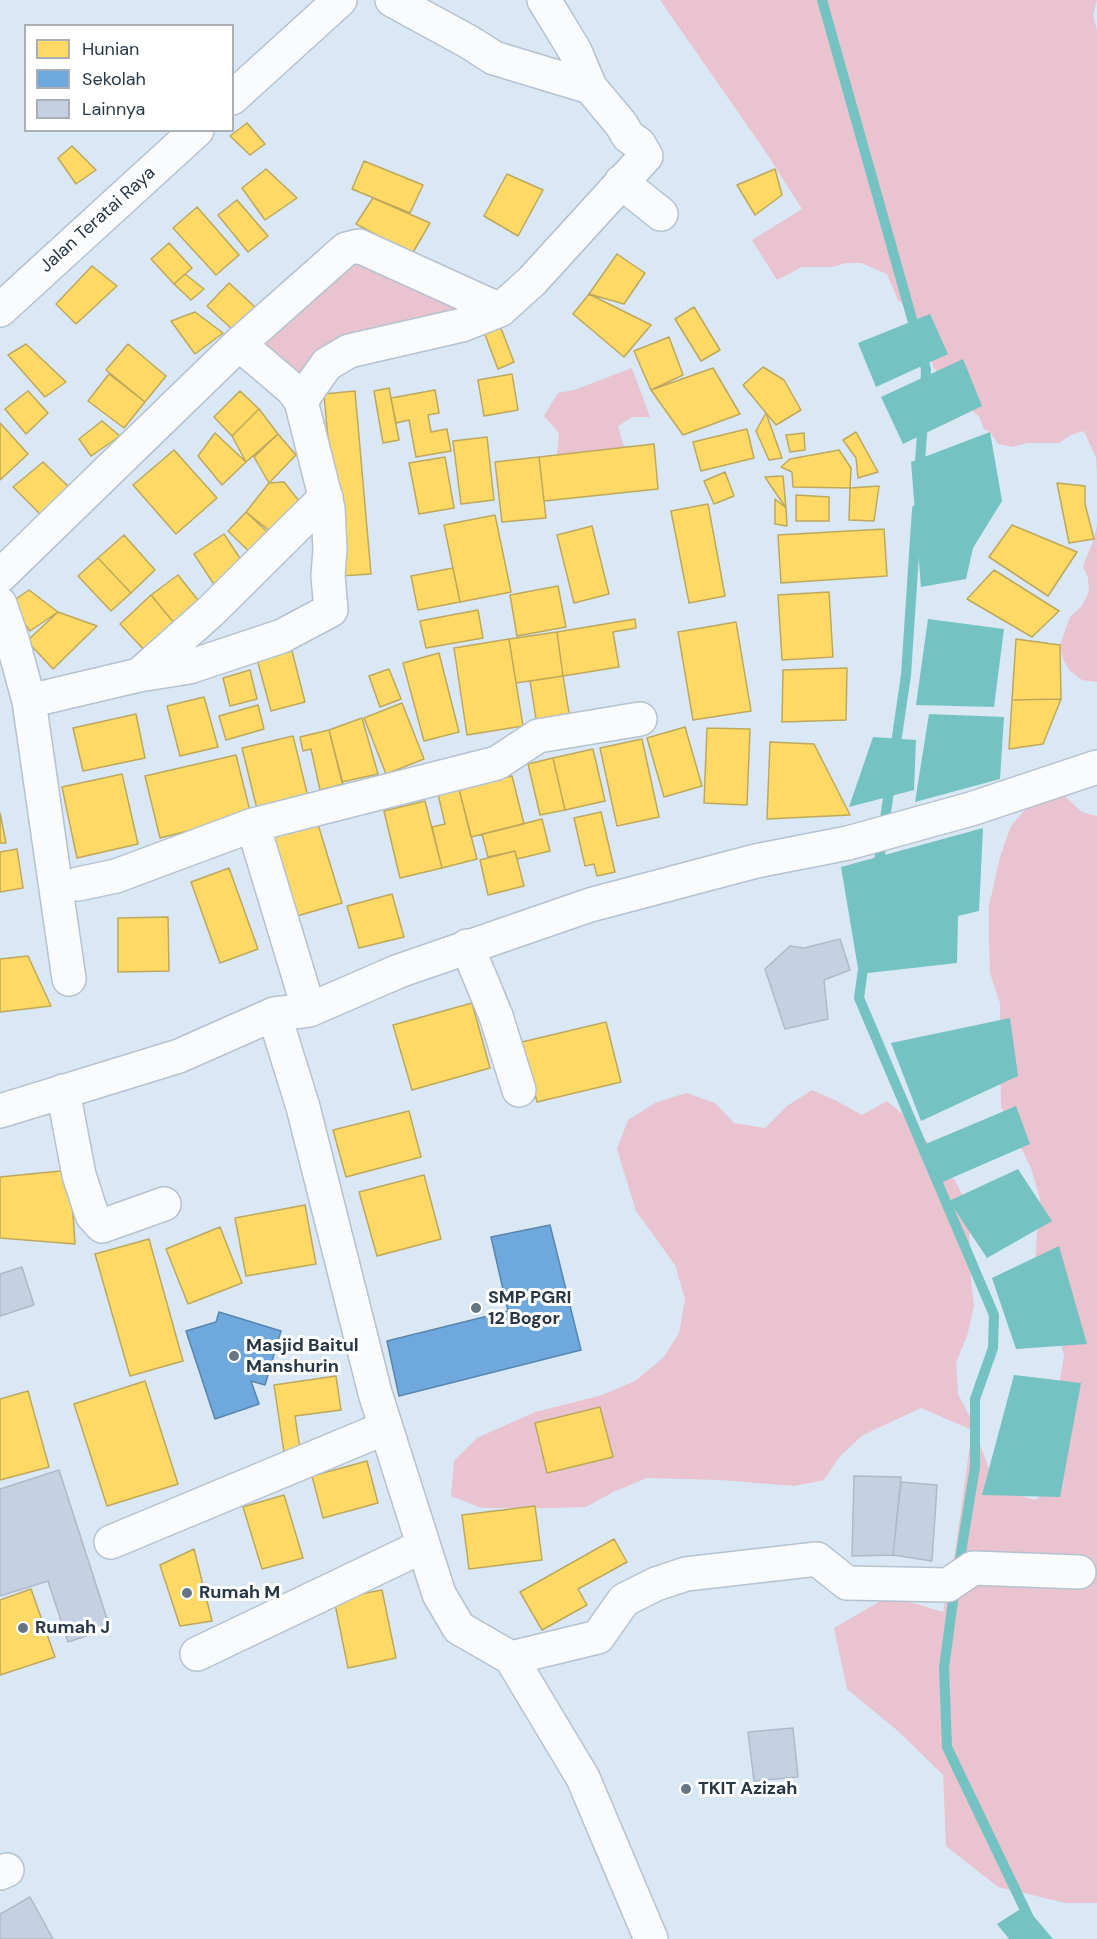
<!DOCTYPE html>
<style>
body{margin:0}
#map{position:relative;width:1097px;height:1939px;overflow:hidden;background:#dae7f4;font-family:"DM Sans",sans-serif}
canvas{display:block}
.legend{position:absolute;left:24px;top:24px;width:210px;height:108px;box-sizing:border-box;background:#fff;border:2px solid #a9afb5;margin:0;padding:8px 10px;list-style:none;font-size:18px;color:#273746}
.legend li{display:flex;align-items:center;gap:12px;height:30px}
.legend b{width:30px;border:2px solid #a9afb5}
</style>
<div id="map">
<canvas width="1097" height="1939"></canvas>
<ul class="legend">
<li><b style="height:16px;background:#ffd966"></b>Hunian</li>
<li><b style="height:16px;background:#6fa8dc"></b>Sekolah</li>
<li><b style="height:16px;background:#c5d0e3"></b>Lainnya</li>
</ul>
</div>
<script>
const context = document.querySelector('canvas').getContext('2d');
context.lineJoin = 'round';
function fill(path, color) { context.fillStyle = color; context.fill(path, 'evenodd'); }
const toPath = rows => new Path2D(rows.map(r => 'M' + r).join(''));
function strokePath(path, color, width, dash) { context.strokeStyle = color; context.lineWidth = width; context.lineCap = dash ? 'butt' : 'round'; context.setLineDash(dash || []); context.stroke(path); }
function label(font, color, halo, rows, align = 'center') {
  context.font = font + ' "DM Sans",sans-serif'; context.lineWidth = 6; context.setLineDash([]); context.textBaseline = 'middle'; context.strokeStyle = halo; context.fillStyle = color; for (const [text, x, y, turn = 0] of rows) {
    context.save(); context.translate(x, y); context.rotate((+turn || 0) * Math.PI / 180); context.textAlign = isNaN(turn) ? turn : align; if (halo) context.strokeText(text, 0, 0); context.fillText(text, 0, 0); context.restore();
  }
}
fill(toPath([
 [660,0,1097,0,1093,15,1097,31,1097,475,1096,458,1084,431,1071,435,1059,443,1027,443,1013,447,998,444,990,432,984,429,979,416,968,408,933,367,931,354,917,319,909,308,898,300,887,274,861,263,846,263,832,267,802,267,777,280,752,240,802,209,765,151],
 [358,248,476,310,295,382,261,344],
 [632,368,650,417,632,417,618,426,623,444,638,458,555,477,559,433,544,416,558,393,574,390],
 [1097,525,1097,682,1082,680,1070,671,1063,659,1060,645,1070,617,1081,607,1089,592,1088,578,1083,566,1094,539],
 [1058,790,1082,812,1097,816,1097,1903,1066,1903,998,1887,946,1846,943,1775,898,1731,847,1689,834,1628,889,1596,943,1612,955,1553,972,1430,921,1408,863,1435,840,1456,824,1480,794,1486,721,1480,647,1478,615,1491,586,1507,553,1508,482,1508,451,1496,454,1461,477,1438,535,1412,602,1395,635,1381,663,1358,679,1333,685,1299,675,1265,636,1211,617,1149,628,1120,655,1103,686,1093,715,1103,734,1123,765,1128,787,1106,812,1090,837,1101,862,1115,887,1101,910,1120,947,1167,961,1192,969,1221,971,1279,974,1306,967,1336,956,1363,958,1394,971,1419,990,1472,1008,1492,1035,1500,1059,1483,1059,1387,1064,1355,1035,1262,1040,1199,1031,1168,1001,1107,1000,1003,990,973,989,940,989,906,1000,857,1011,826,1032,802]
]), '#e9c3cf');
fill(toPath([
 [930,314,948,354,876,387,858,343],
 [963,359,982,406,903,444,881,397],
 [990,432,1002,501,973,548,966,579,921,587,911,462],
 [928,619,1004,629,994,707,916,705],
 [929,714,1004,717,1000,779,915,802],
 [873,737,916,740,914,790,849,807],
 [983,828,979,911,958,916,957,963,859,974,841,867],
 [1010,1018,1018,1076,921,1121,891,1043],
 [1016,1106,1030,1144,940,1183,921,1146],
 [1018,1169,1052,1221,987,1258,949,1201],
 [1059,1246,1087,1344,1016,1349,992,1278],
 [1014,1375,1081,1383,1060,1497,982,1495],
 [1025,1906,1053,1939,1009,1939,997,1924]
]), '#74c3c2');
const homes = toPath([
 [247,123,265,144,250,155,230,136,247,123],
 [72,146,96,170,76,184,58,158,72,146],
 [364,161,423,185,410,213,352,189,364,161],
 [266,169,297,198,265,220,242,188,266,169],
 [775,169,782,195,755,215,737,185,775,169],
 [507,174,543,190,518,236,484,216,507,174],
 [373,198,430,223,412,254,356,224,373,198],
 [237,200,268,236,248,252,218,215,237,200],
 [197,207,239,255,216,275,173,228,197,207],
 [169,243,192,268,174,284,151,259,169,243],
 [617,254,645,273,624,304,589,294,617,254],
 [92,266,117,286,76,324,56,304,92,266],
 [185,274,204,289,191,300,174,284,185,274],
 [229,283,255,307,233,330,207,306,229,283],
 [589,294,651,325,624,357,573,314,589,294],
 [694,307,720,350,701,361,675,319,694,307],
 [195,312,223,333,195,354,171,321,195,312],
 [497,318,514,362,498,369,481,324,497,318],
 [669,337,683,375,651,390,634,351,669,337],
 [26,344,66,382,45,397,8,355,26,344],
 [128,344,166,376,145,402,106,370,128,344],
 [763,367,784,380,801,410,776,425,743,385,763,367],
 [713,368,740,414,683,435,651,390,713,368],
 [109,374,145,402,124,428,88,401,109,374],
 [512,374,518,410,484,416,478,380,512,374],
 [389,388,399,440,383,443,374,391,389,388],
 [435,390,439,413,428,415,431,432,447,429,451,451,416,457,409,420,396,423,391,398,435,390],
 [28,391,48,413,26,434,5,409,28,391],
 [240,391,259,409,232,436,214,417,240,391],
 [355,391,371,574,340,576,324,394,355,391],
 [259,409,278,434,246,462,232,436,259,409],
 [766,413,782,458,769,460,756,431,766,413],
 [102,421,120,436,91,456,79,439,102,421],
 [0,423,28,454,0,480,0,423],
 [747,429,754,458,701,471,693,442,747,429],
 [856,432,878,472,858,478,856,458,843,440,856,432],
 [215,433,246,462,222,485,198,456,215,433],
 [804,433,805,450,790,452,786,435,804,433],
 [278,434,296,455,269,483,254,457,278,434],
 [487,437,494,500,461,504,453,441,487,437],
 [654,444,658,489,544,501,539,457,654,444],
 [174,450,217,498,176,534,133,485,174,450],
 [839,450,851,468,850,488,793,487,792,472,781,467,790,459,839,450],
 [445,457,454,508,419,514,409,463,445,457],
 [539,457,546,518,502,522,495,462,539,457],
 [43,462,72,490,42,516,13,487,43,462],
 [725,472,734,496,714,504,704,481,725,472],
 [783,476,786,508,765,477,783,476],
 [284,482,303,506,270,531,246,512,269,483,284,482],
 [1057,483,1085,486,1085,504,1094,539,1069,543,1057,483],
 [879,486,874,521,849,520,850,488,879,486],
 [796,495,829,497,829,521,796,521,796,495],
 [775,499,786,508,787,526,775,524,775,499],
 [708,504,725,596,689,603,671,511,708,504],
 [246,512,276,540,257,559,228,531,246,512],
 [495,515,511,592,460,602,444,525,495,515],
 [1012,525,1077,552,1048,596,989,557,1012,525],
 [592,526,609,594,574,603,557,535,592,526],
 [884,529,887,576,781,583,778,535,884,529],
 [224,534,245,566,215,586,194,554,224,534],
 [124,535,155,570,131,593,98,558,124,535],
 [98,558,131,593,111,611,78,576,98,558],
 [453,568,460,602,418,610,411,576,453,568],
 [994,570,1059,611,1032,637,967,599,994,570],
 [178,575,205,609,179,629,151,595,178,575],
 [558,586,566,627,517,636,510,595,558,586],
 [29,590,58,612,30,631,10,603,29,590],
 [829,592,833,657,782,660,778,595,829,592],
 [151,595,179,629,147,653,120,624,151,595],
 [478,610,483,638,426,648,420,621,478,610],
 [58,612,97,626,53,669,27,641,58,612],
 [635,619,636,628,613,632,619,667,563,676,557,632,635,619],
 [736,622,751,711,693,720,678,632,736,622],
 [557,632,563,676,516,683,509,639,557,632],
 [509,639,523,726,467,735,454,648,509,639],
 [1016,639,1060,645,1061,699,1012,700,1016,639],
 [292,651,305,702,271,711,257,659,292,651],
 [439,653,459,732,424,741,403,663,439,653],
 [847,668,846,720,782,722,783,670,847,668],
 [389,669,401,699,380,707,369,676,389,669],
 [250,670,257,699,230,706,223,678,250,670],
 [563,676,571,725,538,731,530,681,563,676],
 [204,697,218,747,180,756,167,706,204,697],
 [1061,699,1043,744,1009,749,1012,700,1061,699],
 [402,703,424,759,386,774,364,718,402,703],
 [258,705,264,729,226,740,219,716,258,705],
 [136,714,145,758,83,771,73,728,136,714],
 [362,718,378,774,342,782,329,730,362,718],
 [685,727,702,786,664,797,647,738,685,727],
 [707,728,750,729,747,805,704,803,707,728],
 [329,730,343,784,320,790,311,749,303,751,300,737,329,730],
 [293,736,308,797,257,809,242,748,293,736],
 [642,739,659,817,617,826,600,748,642,739],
 [770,742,814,744,850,815,767,819,770,742],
 [593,749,605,801,565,810,553,758,593,749],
 [236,755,251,815,160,838,145,776,236,755],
 [553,758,565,810,540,815,528,764,553,758],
 [122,774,138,844,77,858,62,787,122,774],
 [512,776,524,824,471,837,459,789,512,776],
 [459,789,477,859,442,868,432,827,445,824,438,794,459,789],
 [425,801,442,868,400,878,384,811,425,801],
 [601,812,615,872,597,876,594,864,585,866,574,818,601,812],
 [0,813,6,843,0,843,0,813],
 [542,819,550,851,517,859,515,851,488,857,482,834,542,819],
 [317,821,342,903,290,918,266,837,317,821],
 [17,849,23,888,0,892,0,852,17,849],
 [515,851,524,886,488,895,480,860,515,851],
 [229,868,258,949,220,963,191,882,229,868],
 [392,894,404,937,359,948,347,906,392,894],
 [168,917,169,971,118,972,118,918,168,917],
 [28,956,51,1006,0,1012,0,959,28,956],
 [472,1003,490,1068,412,1090,393,1025,472,1003],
 [606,1022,621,1082,537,1102,522,1042,606,1022],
 [409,1111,421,1157,346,1177,333,1130,409,1111],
 [70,1170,75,1244,0,1238,0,1177,70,1170],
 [424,1175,441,1239,377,1256,359,1192,424,1175],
 [305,1205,316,1264,246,1276,235,1218,305,1205],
 [220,1227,242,1283,188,1304,166,1249,220,1227],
 [149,1239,183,1361,130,1376,95,1254,149,1239],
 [336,1376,341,1410,295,1416,300,1449,284,1452,274,1385,336,1376],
 [145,1381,178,1484,107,1506,74,1404,145,1381],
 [28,1391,49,1467,0,1480,0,1399,28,1391],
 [600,1407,613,1457,547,1473,535,1423,600,1407],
 [367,1461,378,1503,323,1518,312,1476,367,1461],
 [284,1495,303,1558,262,1569,243,1507,284,1495],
 [535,1506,542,1560,469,1569,462,1515,535,1506],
 [614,1539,627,1562,578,1589,587,1605,542,1630,520,1592,614,1539],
 [194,1549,212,1621,180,1626,160,1565,194,1549],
 [31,1589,55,1657,0,1675,0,1600,31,1589],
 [382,1590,396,1658,348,1668,334,1599,382,1590]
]);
fill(homes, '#ffd966');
strokePath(homes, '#bea85c', 1.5);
const schools = toPath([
 [550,1225,581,1350,399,1396,387,1341,508,1311,491,1237,550,1225],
 [219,1312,281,1331,265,1385,251,1381,259,1404,215,1419,186,1331,216,1322,219,1312]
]);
fill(schools, '#6fa8dc');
strokePath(schools, '#5986af', 1.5);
strokePath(toPath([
 [822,0,916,333],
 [921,351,926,369,925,389],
 [919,473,923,422],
 [895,750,906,675,917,509],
 [878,869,890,784],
 [864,962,859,998,994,1315,993,1348,975,1399,975,1467,958,1571],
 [955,1586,944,1668,947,1747,1039,1939]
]), '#74c3c2', 10);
const building = toPath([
 [840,939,850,970,824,980,828,1019,785,1029,765,969,790,946,804,948,840,939],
 [22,1267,34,1305,0,1316,0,1274,22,1267],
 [59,1470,110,1628,68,1642,48,1581,0,1596,0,1489,59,1470],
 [854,1476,901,1477,893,1555,852,1556,854,1476],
 [901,1482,937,1485,932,1561,893,1555,901,1482],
 [793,1728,798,1777,754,1781,748,1732,793,1728],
 [30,1897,53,1939,0,1939,0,1914,30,1897]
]);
fill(building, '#c5d0e3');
strokePath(building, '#b0b9c7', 1.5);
const street = toPath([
 [544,0,575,51,590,87],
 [232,98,340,0],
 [621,182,661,214],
 [0,310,197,130],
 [301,401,292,389,239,344,346,249,359,246,500,310],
 [0,576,239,344],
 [0,604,12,639,29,701,139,675,189,667,282,636,331,610,328,576,330,549,328,508,301,401,312,385,327,364,349,351,462,325,500,310,532,281,646,156,639,144,628,136,621,124,590,87,494,58,469,42,392,0],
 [139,675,210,612,326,497],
 [29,701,69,979],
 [253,825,309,1010],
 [78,884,116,876,253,825,497,763,538,736,640,719],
 [467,946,496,1016,519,1090],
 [274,1014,303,1107,375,1393,439,1594,459,1628,511,1658,583,1778,651,1939],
 [63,1091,79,1175,92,1215,102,1226,164,1204],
 [0,1111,179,1056,274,1014,309,1010,399,971,590,905,756,861,848,843,971,809,1097,767],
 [111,1542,385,1428],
 [197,1654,423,1546],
 [511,1658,598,1637,624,1600,656,1584,686,1574,817,1559,847,1583,948,1585,973,1568,1079,1572],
 [0,1873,7,1870]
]);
strokePath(street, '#b5c2d0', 36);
strokePath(street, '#f9fbfd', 33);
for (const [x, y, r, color] of [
 [476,1308,6,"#667583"],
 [234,1356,6,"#667583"],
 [187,1593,6,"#667583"],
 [23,1628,6,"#667583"],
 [686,1789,6,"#667583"]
]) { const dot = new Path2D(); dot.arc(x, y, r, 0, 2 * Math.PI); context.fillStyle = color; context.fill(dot); strokePath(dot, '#fff', 2); }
label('18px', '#273746', '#fff', [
 ["Jalan Teratai Raya",98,220,-42]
]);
label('bold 18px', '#273746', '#fff', [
 ["SMP PGRI",488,1298],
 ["12 Bogor",488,1319],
 ["Masjid Baitul",246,1346],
 ["Manshurin",246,1367],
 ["Rumah M",199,1593],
 ["Rumah J",35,1628],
 ["TKIT Azizah",698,1789]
], 'left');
</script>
